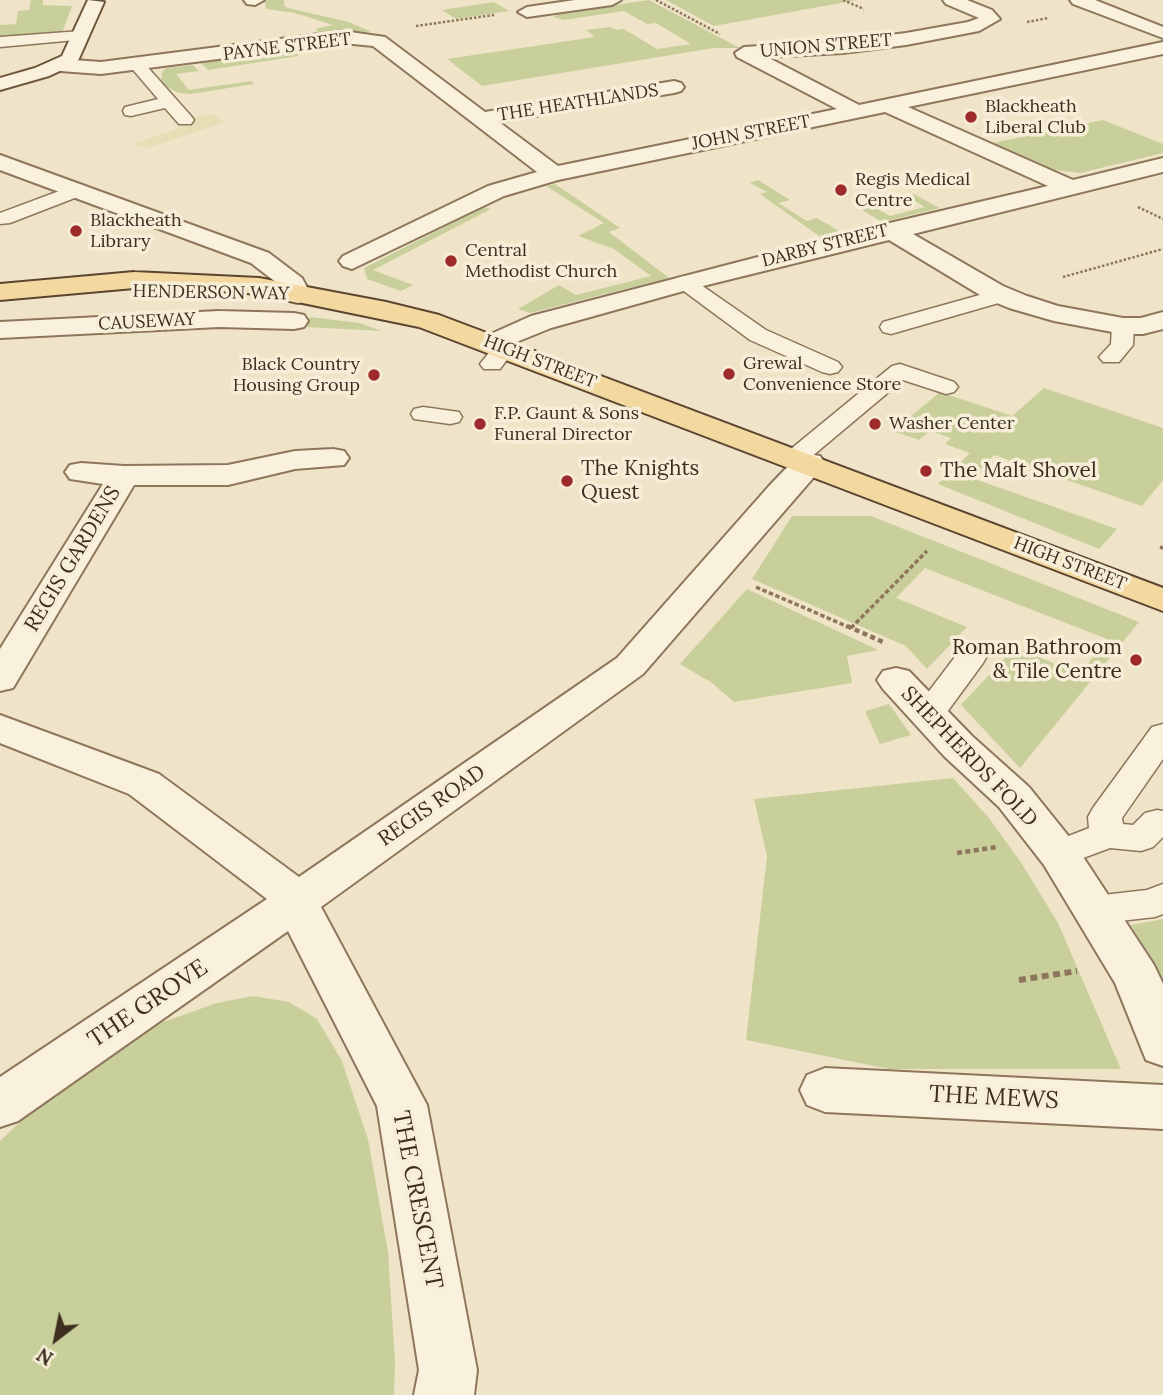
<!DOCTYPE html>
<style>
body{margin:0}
#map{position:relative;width:1163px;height:1395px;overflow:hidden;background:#f0e4c8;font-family:Lora,serif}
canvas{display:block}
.north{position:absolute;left:21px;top:1304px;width:70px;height:70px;-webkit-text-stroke:5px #f7eed8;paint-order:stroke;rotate:212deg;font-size:19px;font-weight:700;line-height:28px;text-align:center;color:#3d2e20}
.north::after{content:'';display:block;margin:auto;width:24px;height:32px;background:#3d2e20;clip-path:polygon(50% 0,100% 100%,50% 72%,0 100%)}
</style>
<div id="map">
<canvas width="1163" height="1395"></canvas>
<div class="north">N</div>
</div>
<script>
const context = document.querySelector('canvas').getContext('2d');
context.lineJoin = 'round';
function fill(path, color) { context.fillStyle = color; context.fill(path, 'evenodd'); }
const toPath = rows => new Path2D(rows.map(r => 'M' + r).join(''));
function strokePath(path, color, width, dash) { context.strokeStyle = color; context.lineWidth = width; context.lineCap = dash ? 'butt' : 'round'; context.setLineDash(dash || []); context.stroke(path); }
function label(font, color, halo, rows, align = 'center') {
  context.font = font + ' Lora,serif'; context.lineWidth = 7; context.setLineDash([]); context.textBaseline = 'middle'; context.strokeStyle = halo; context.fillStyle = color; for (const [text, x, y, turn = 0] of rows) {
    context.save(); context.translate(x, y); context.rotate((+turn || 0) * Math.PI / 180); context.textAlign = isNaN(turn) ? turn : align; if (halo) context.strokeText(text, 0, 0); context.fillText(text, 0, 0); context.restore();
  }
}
fill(toPath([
 [213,114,225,122,148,148,134,144,181,127,175,122]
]), '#e6deb5');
fill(toPath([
 [31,0,43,0,43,5,72,6,61,35,0,39,0,25,16,24,18,11,29,10],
 [265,0,284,0,284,6,288,8,349,22,371,32,321,35,315,29,333,25,295,13,266,9],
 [649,0,740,48,714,48,482,86,447,59,595,37,586,30,610,27,616,30,624,29,657,49,691,44,656,23,647,24,624,11,564,20,553,17,564,12],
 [666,0,857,0,714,26],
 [494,2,509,11,456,19,442,10],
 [315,47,318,51,297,53,299,56,208,70,201,63],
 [193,65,199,71,176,74,189,90,251,81,254,84,190,94,179,93,165,86,161,81,162,72,167,68],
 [1103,120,1163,144,1163,153,1080,173,1055,170,993,143],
 [758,180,790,200,778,203,807,221,817,218,839,231,819,236,760,194,767,192,750,183],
 [555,184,620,228,609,232,669,278,530,313,518,309,559,285,576,295,651,276,614,249,578,236,604,223,546,186],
 [914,194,940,208,882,222,859,208,871,205,890,216,925,207,906,196],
 [484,207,491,209,373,270,413,285,401,291,367,279,364,268],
 [310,317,359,323,382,331,305,327],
 [1044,388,1163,428,1163,480,1142,506,994,455,972,478,1117,529,1099,549,938,484,970,453,945,444,951,438,930,431,919,440,893,431,940,392,1012,416],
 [792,516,871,516,1139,622,1020,768,961,705,1015,647,1080,674,1107,639,925,568,896,598,967,627,927,669,906,646,752,579],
 [747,589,878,650,847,656,852,683,734,702,712,683,680,664],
 [889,704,911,735,880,744,865,711],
 [953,778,989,818,1022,864,1058,923,1121,1069,889,1069,746,1040,767,856,754,799],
 [1163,919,1163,980,1131,925],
 [253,996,289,1002,317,1019,342,1061,368,1139,388,1252,395,1361,394,1395,0,1395,0,1141,37,1106,102,1058,160,1023,217,1003]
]), '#c9cf9b');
const lane = toPath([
 [81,31,89,36,86,39,0,47,0,37,81,31],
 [137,60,143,62,191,116,194,120,191,124,179,124,165,108,131,116,125,115,123,111,125,107,158,99,129,65,137,60],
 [78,184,85,186,87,190,85,194,10,223,0,224,0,213,78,184],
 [684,276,691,278,766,330,838,362,842,367,838,372,830,374,822,372,750,340,677,286,673,282,677,278,684,276],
 [1001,289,1009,290,1012,295,1009,300,891,334,883,332,880,327,883,322,1001,289],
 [1123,319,1131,321,1134,326,1133,345,1119,362,1103,362,1099,357,1111,344,1112,326,1115,321,1123,319],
 [504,341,512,343,515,348,512,353,500,369,484,369,480,364,484,359,496,343,504,341],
 [900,364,954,382,958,387,954,392,946,394,903,380,804,463,795,466,786,463,782,458,786,453,892,366,900,364],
 [423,407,459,412,462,417,459,422,450,424,414,419,411,414,414,409,423,407],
 [972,646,983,649,987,656,983,663,939,723,928,726,917,723,912,715,917,707,961,649,972,646],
 [1163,724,1163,759,1122,818,1123,824,1133,825,1145,813,1157,810,1163,811,1163,837,1153,847,1141,851,1110,848,1059,867,1046,863,1041,854,1046,845,1089,828,1088,817,1093,808,1152,727,1163,724],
 [1163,884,1163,914,1155,917,1094,924,1081,920,1076,910,1081,900,1094,896,1147,890,1163,884]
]);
const street = toPath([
 [244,0,264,0,255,5,247,4,244,0],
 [575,0,621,0,612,5,527,17,518,12,527,7,575,0],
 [943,0,967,0,992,10,1000,19,979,31,906,45,843,53,767,57,859,105,1163,42,1163,54,908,107,1073,180,1163,158,1163,172,913,234,1003,286,1027,296,1058,306,1123,318,1141,318,1163,312,1163,329,1143,334,1123,334,1054,321,1009,308,985,298,889,240,687,290,551,328,492,352,482,350,478,344,482,338,531,316,881,225,1048,186,885,112,558,180,504,196,352,269,343,266,339,261,343,256,488,186,537,172,373,46,343,43,101,74,60,71,50,65,60,59,101,62,343,31,385,37,485,112,674,81,681,83,684,87,681,91,674,93,499,122,558,166,837,109,737,57,735,53,744,47,843,41,906,33,968,22,979,18,946,4,943,0],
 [1070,0,1095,0,1163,27,1163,38,1073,4,1070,0],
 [0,155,269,253,302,278,311,295,307,301,298,303,289,301,282,287,251,263,0,170,0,155],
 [219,311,294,313,304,315,308,321,304,327,294,329,219,327,0,338,0,322,219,311],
 [333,449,344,451,349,458,344,465,295,469,228,485,134,485,13,688,0,691,0,649,103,484,70,479,65,472,70,465,81,463,124,466,228,465,295,451,333,449],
 [809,454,820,456,825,463,820,470,643,674,321,907,427,1105,477,1370,474,1395,414,1395,419,1370,377,1106,288,931,18,1121,0,1127,0,1077,267,899,129,794,0,743,0,715,159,774,299,877,617,658,770,485,798,456,809,454],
 [896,668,909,671,972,736,1029,787,1074,843,1154,965,1163,984,1163,1066,1146,1060,1115,983,1044,865,999,807,944,756,883,689,877,680,883,671,896,668],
 [825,1068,1163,1085,1163,1129,825,1112,807,1105,800,1090,807,1075,825,1068]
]);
const secondary = toPath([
 [88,0,104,2,77,63,49,76,0,90,0,78,35,68,62,56,88,0]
]);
const primary = toPath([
 [134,272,259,278,386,302,439,315,1163,588,1163,611,419,327,259,294,218,291,134,288,0,300,0,284,134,272]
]);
strokePath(lane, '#8d765c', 3);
strokePath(street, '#8d765c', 4);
strokePath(secondary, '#6f573f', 4);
strokePath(primary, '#5b4430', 4);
strokePath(toPath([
 [656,0,720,34],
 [843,0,864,9],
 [1027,22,1049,18],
 [416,26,494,15],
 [1138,207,1163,219],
 [1063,277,1163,249]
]), '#8d765c', 2.5, [2.5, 2]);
strokePath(toPath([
 [1160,547,1163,548],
 [756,587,851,628],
 [851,628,927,551]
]), '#8d765c', 3.5, [4.5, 2.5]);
strokePath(toPath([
 [847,626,883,642],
 [957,853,997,847]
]), '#8d765c', 4.5, [5, 3.5]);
strokePath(toPath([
 [1019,980,1077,971]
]), '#8d765c', 6, [7, 4.5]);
fill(lane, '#faf1dc');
fill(street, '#faf1dc');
fill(secondary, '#faf1dc');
fill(primary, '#f3d9a0');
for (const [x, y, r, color] of [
 [971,117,7,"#9e2a2b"],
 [841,190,7,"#9e2a2b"],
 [76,231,7,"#9e2a2b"],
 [451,261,7,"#9e2a2b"],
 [729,374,7,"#9e2a2b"],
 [374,375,7,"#9e2a2b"],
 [480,424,7,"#9e2a2b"],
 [875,424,7,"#9e2a2b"],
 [926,471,7,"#9e2a2b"],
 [567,481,7,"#9e2a2b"],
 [1136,660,7,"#9e2a2b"]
]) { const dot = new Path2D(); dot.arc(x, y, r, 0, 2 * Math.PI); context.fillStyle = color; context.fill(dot); strokePath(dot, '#f7eed8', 2.5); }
label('18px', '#3d2e20', '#f7eed8', [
 ["UNION STREET",826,46,-5],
 ["PAYNE STREET",287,47,-7],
 ["THE HEATHLANDS",578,103,-9],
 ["JOHN STREET",751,133,-11],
 ["DARBY STREET",825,246,-14],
 ["HENDERSON WAY",211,293,1],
 ["CAUSEWAY",147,322,-3],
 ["HIGH STREET",540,362,21],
 ["HIGH STREET",1070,564,21]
]);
label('18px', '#3d2e20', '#f7eed8', [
 ["Blackheath",985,107],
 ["Liberal Club",985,128],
 ["Regis Medical",855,180],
 ["Centre",855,201],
 ["Blackheath",90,221],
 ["Library",90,242],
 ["Central",465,251],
 ["Methodist Church",465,272],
 ["Grewal",743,364],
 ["Convenience Store",743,385],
 ["Black Country",360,365,"right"],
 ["Housing Group",360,386,"right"],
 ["F.P. Gaunt & Sons",494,414],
 ["Funeral Director",494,435],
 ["Washer Center",889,424]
], 'left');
label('21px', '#3d2e20', '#f7eed8', [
 ["The Knights",581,469],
 ["Quest",581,493],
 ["The Malt Shovel",940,471],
 ["Roman Bathroom",1122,648,"right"],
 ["& Tile Centre",1122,672,"right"]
], 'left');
label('21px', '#3d2e20', '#f7eed8', [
 ["REGIS GARDENS",73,559,-59],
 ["SHEPHERDS FOLD",969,757,46],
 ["REGIS ROAD",432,806,-35]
]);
label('24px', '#3d2e20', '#f7eed8', [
 ["THE GROVE",148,1004,-34],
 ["THE MEWS",994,1098,3],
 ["THE CRESCENT",417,1200,79]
]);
</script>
